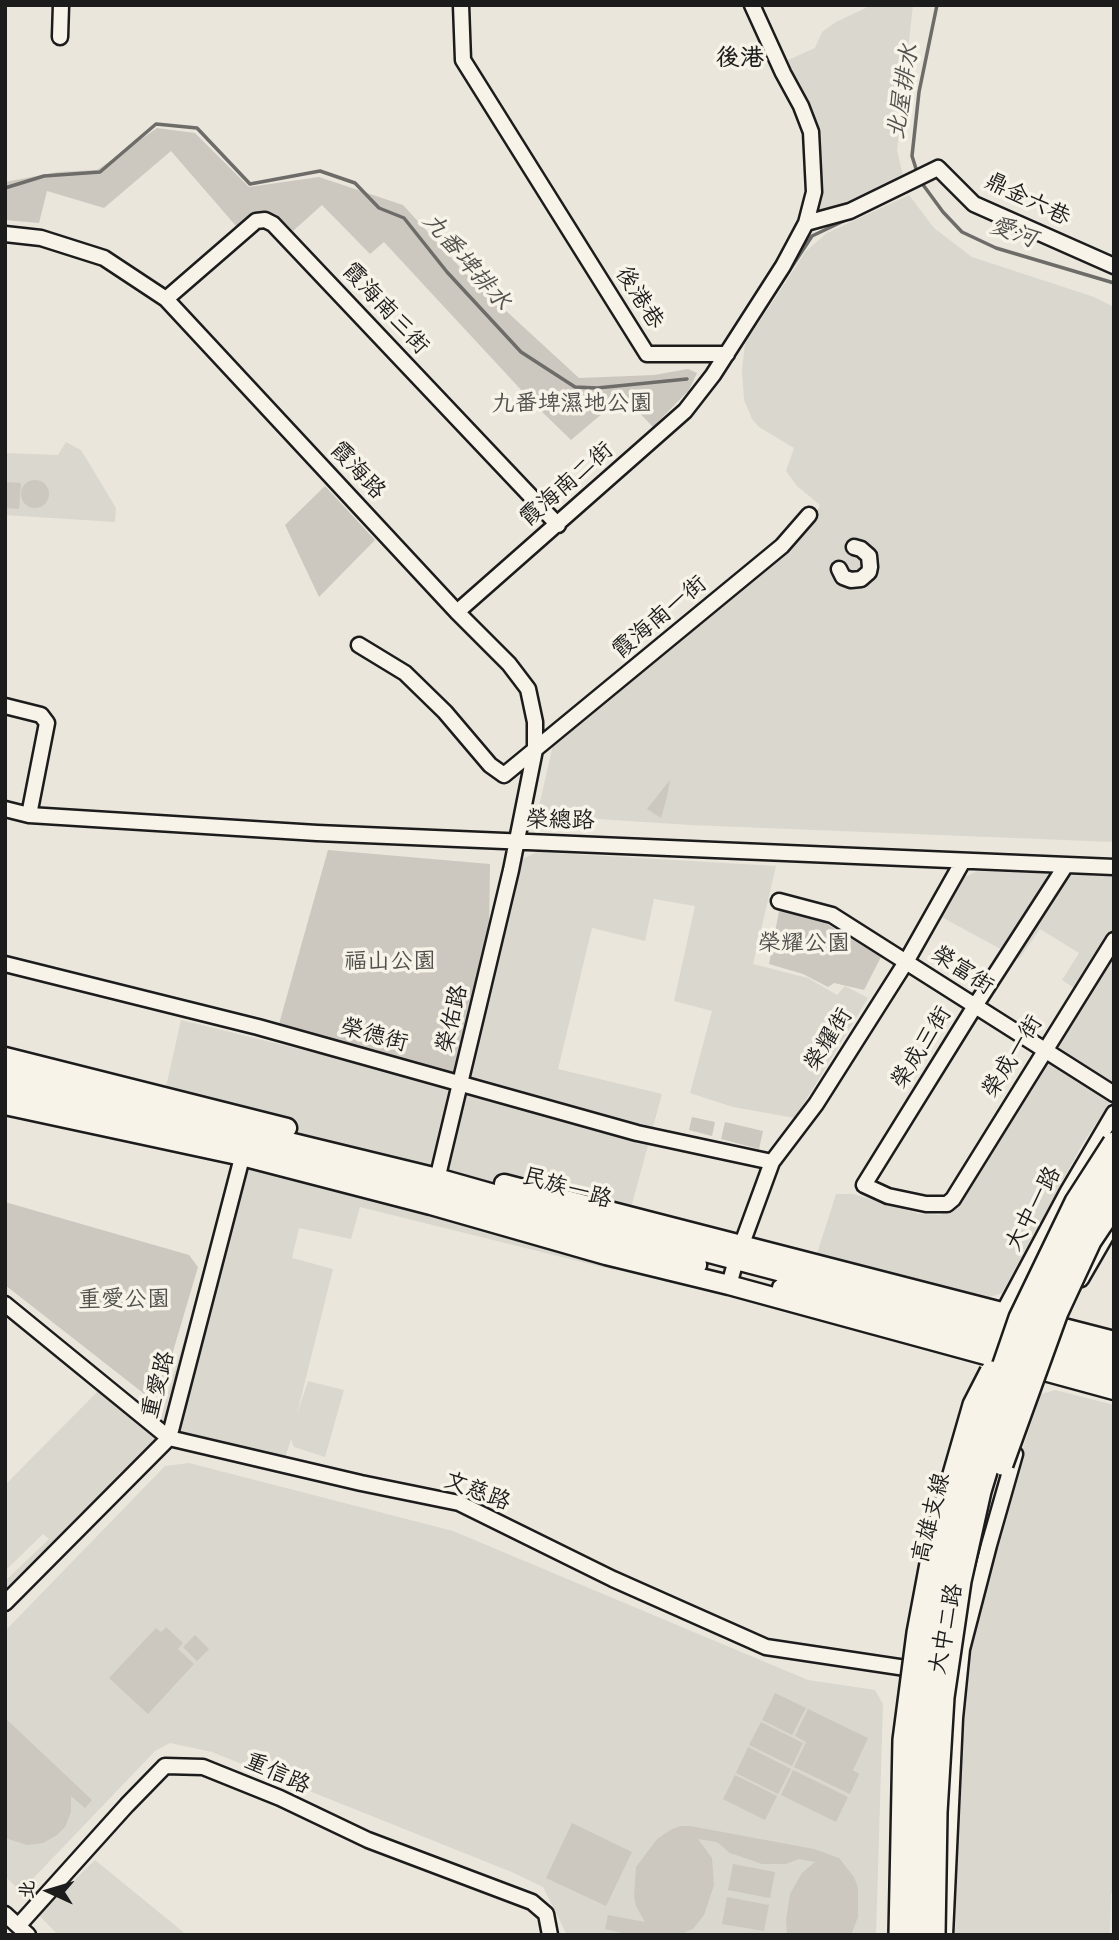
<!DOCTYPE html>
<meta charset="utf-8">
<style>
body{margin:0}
#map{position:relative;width:1119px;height:1940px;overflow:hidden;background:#eae6dc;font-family:"Balsamiq Sans","LXGW WenKai TC",sans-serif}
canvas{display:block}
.frame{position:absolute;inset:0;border:7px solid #1c1c1c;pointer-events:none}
.north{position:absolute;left:14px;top:1856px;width:70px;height:70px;-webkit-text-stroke:5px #f7f3e8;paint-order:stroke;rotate:274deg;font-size:19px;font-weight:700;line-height:28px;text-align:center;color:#1c1c1c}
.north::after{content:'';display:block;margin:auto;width:24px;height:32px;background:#1c1c1c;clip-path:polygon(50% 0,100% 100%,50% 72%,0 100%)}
</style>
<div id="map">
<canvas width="1119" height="1940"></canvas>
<div class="frame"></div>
<div class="north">北</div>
</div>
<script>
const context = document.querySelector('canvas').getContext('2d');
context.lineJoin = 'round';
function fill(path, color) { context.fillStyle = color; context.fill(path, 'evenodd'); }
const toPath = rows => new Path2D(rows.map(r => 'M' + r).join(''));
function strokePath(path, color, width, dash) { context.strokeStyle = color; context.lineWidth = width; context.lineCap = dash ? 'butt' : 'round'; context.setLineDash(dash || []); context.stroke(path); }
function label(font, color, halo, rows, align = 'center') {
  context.font = font + ' "Balsamiq Sans","LXGW WenKai TC",sans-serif'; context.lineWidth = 7; context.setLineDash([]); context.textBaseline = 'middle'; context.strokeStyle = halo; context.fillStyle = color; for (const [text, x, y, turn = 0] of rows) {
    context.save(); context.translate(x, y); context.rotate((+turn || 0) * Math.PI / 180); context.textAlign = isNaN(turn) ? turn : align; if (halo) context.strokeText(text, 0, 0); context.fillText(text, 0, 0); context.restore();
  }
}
fill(toPath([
 [872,5,913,5,897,150,904,180,847,206,815,215,821,180,817,133,786,61,815,48,822,32,836,22],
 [909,195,934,228,972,257,1094,297,1114,307,1114,842,690,825,537,815,553,745,778,560,800,539,813,521,820,505,797,486,786,471,794,448,759,427,752,419,744,400,742,370,745,343,806,251,827,233],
 [66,442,81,450,116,508,115,522,5,515,5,453,58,455],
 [537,852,776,866,753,964,808,978,837,995,845,986,868,998,795,1118,733,1107,690,1093,712,1011,674,1001,695,906,654,899,645,941,592,928,558,1069,662,1094,614,1270,360,1207,351,1239,299,1228,292,1258,333,1269,297,1414,308,1381,344,1390,325,1457,294,1447,291,1439,285,1458,179,1432,5,1601,5,1581,49,1539,43,1534,5,1571,5,1485,100,1389,145,1424,164,1406,214,1241,240,1136,159,1118,181,1020,454,1087,520,860],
 [977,871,1114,876,1114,1096,1082,1145,1002,1293,980,1300,816,1257,836,1194,853,1194,920,1214,940,1215,952,1209,1084,995,1062,980,1079,953,1040,929,1019,959,938,915,961,879],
 [1055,1390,1114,1405,1114,1889,1111,1894,1110,1935,955,1935,961,1730,974,1627,994,1534,1041,1394],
 [189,1463,453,1531,808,1680,875,1690,883,1704,876,1935,567,1935,543,1887,514,1873,212,1752,170,1743,155,1751,26,1886,15,1886,5,1876,5,1631,165,1466],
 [95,1860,182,1931,186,1935,58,1935,39,1915]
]), '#dad7ce');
fill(toPath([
 [157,128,195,133,249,187,319,177,403,205,467,275,579,378,654,375,688,369,697,373,689,390,653,427,623,396,571,440,536,406,384,242,370,254,322,205,293,231,276,214,254,212,236,226,171,151,104,208,47,191,39,223,5,220,5,182,58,172,97,170],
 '21 494a14 14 0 1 1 28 0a14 14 0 1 1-28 0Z',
 [5,482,21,483,19,509,5,508],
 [325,486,375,540,319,597,285,525],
 [670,780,667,797,661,818,647,809],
 [328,850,490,864,489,932,457,1077,279,1024],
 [779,911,814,916,881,957,864,990,834,983,828,987,803,974,769,964],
 [692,1117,715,1122,712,1136,689,1130],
 [725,1122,763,1131,759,1149,721,1139],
 [5,1202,189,1255,198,1267,164,1382,147,1396,5,1285],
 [166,1627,183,1643,178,1649,194,1664,148,1714,109,1678,156,1628,161,1632],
 [195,1635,209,1649,197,1661,183,1647],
 [775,1693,806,1708,792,1735,762,1720],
 [808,1709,868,1738,853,1770,859,1774,850,1794,794,1767,806,1742,795,1736],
 [5,1718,92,1800,85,1808,71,1796,71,1812,65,1827,57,1835,43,1843,27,1845,5,1838],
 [761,1722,803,1743,792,1766,749,1745],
 [748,1747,791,1769,778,1794,736,1773],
 [793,1770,848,1797,836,1822,781,1795],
 [735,1775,777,1796,765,1820,723,1799],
 [572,1823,632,1852,606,1906,546,1878],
 [681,1826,690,1826,814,1849,839,1858,854,1877,858,1888,858,1917,851,1935,787,1935,786,1920,790,1894,802,1873,815,1862,799,1859,786,1864,762,1864,730,1853,717,1842,698,1839,712,1858,714,1885,704,1915,693,1929,683,1933,690,1935,630,1935,605,1929,608,1915,645,1922,636,1906,634,1896,636,1867,657,1839,672,1829],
 [733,1864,775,1872,770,1898,728,1890],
 [727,1897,769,1905,764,1931,722,1924]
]), '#ccc8c0');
strokePath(toPath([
 [918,175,912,156,919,92,937,5],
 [921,182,943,212,962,232,996,248,1114,283],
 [5,188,44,176,100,172,156,124,197,128,250,184,320,171,355,183,379,208,404,218,447,272,521,352,575,387,597,388,687,379],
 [747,335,812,236,850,218]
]), '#6d6c68', 3.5);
const minor = toPath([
 [461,5,463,60,647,354,727,354],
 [60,37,61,5],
 [806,223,850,211,938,168,974,204,1114,266],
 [5,234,41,238,104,258,166,299,457,612,509,664,528,689,535,722,535,750,511,870,435,1188],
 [166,299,256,221,265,220,273,224,558,525],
 [839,569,843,577,851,580,861,579,869,572,870,567,869,556,861,549,854,547],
 [457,612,685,411,713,375,783,266,806,223,814,192,811,132,801,106,783,73,752,5],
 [359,645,405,673,445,712,490,765,504,775,782,546,809,515],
 [5,706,41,715,47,723,29,815],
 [5,809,29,815,317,833,1114,867],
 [1066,865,975,1006,864,1185,888,1196,926,1204,947,1204,953,1199,1114,940],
 [779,901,832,915,1114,1094],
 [5,964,258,1027,637,1133,772,1162],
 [1081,1279,1114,1222],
 [729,1285,736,1260,772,1162,816,1104,906,962,963,861],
 [5,1304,169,1438,361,1483,459,1503,613,1579,766,1647,919,1670],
 [999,1320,1068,1191,1114,1113],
 [5,1603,169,1438,245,1146],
 [5,1914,28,1935],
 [18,1926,127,1805,165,1766,203,1767,280,1798,368,1840,532,1902,546,1914,550,1935],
 [945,1935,955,1718,962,1649,989,1545,1015,1454]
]);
const major = toPath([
 [5,1057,287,1128],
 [5,1073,437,1178,614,1228,1114,1359],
 [5,1091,245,1143,434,1191,697,1265],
 [5,1105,242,1156,431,1205,606,1255,729,1285,1114,1390],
 [504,1184,1114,1341],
 [782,1288,1114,1375]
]);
strokePath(minor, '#1c1c1c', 19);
strokePath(major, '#1c1c1c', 23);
strokePath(minor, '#f7f3e8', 14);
strokePath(major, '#f7f3e8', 18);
const highwayBridge = toPath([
 [1002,1464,1057,1312,1090,1241,1114,1205],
 [900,1935,904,1740,918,1633,936,1537,974,1405,991,1372],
 [917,1935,919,1814,927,1694,943,1583,958,1518,989,1408,1020,1318,1076,1202,1114,1143],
 [934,1935,936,1812,943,1697,960,1581,980,1491,1013,1382,1056,1276,1114,1171]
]);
strokePath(highwayBridge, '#1c1c1c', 26, []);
strokePath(highwayBridge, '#f7f3e8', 21);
label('23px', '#1c1c1c', '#f7f3e8', [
 ["鼎金六巷",1027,200,26],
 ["後港巷",639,298,58],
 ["霞海南三街",385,309,47],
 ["霞海路",357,471,47],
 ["霞海南二街",567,485,-41],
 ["霞海南一街",660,618,-40],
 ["榮總路",560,821,1],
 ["榮富街",962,971,33],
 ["榮佑路",453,1019,-77],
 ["榮德街",374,1036,15],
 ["榮耀街",829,1040,-58],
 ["榮成三街",922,1048,-58],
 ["榮成一街",1013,1057,-58],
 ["民族一路",567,1189,16],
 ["大中一路",1034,1209,-62],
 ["重愛路",159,1385,-75],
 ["文慈路",477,1492,21],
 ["高雄支線",932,1518,-76],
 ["大中二路",947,1629,-79],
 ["重信路",277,1774,24]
]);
label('23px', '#51504d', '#f7f3e8', [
 ["九番埤濕地公園",572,404],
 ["榮耀公園",804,944],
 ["福山公園",390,962],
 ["重愛公園",124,1300]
]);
label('bold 24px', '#1c1c1c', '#f7f3e8', [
 ["後港",740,59]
]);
label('italic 24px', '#52514e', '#f7f3e8', [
 ["北屋排水",904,92,-81],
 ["愛河",1013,233,20],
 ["九番埤排水",466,262,49]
]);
</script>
